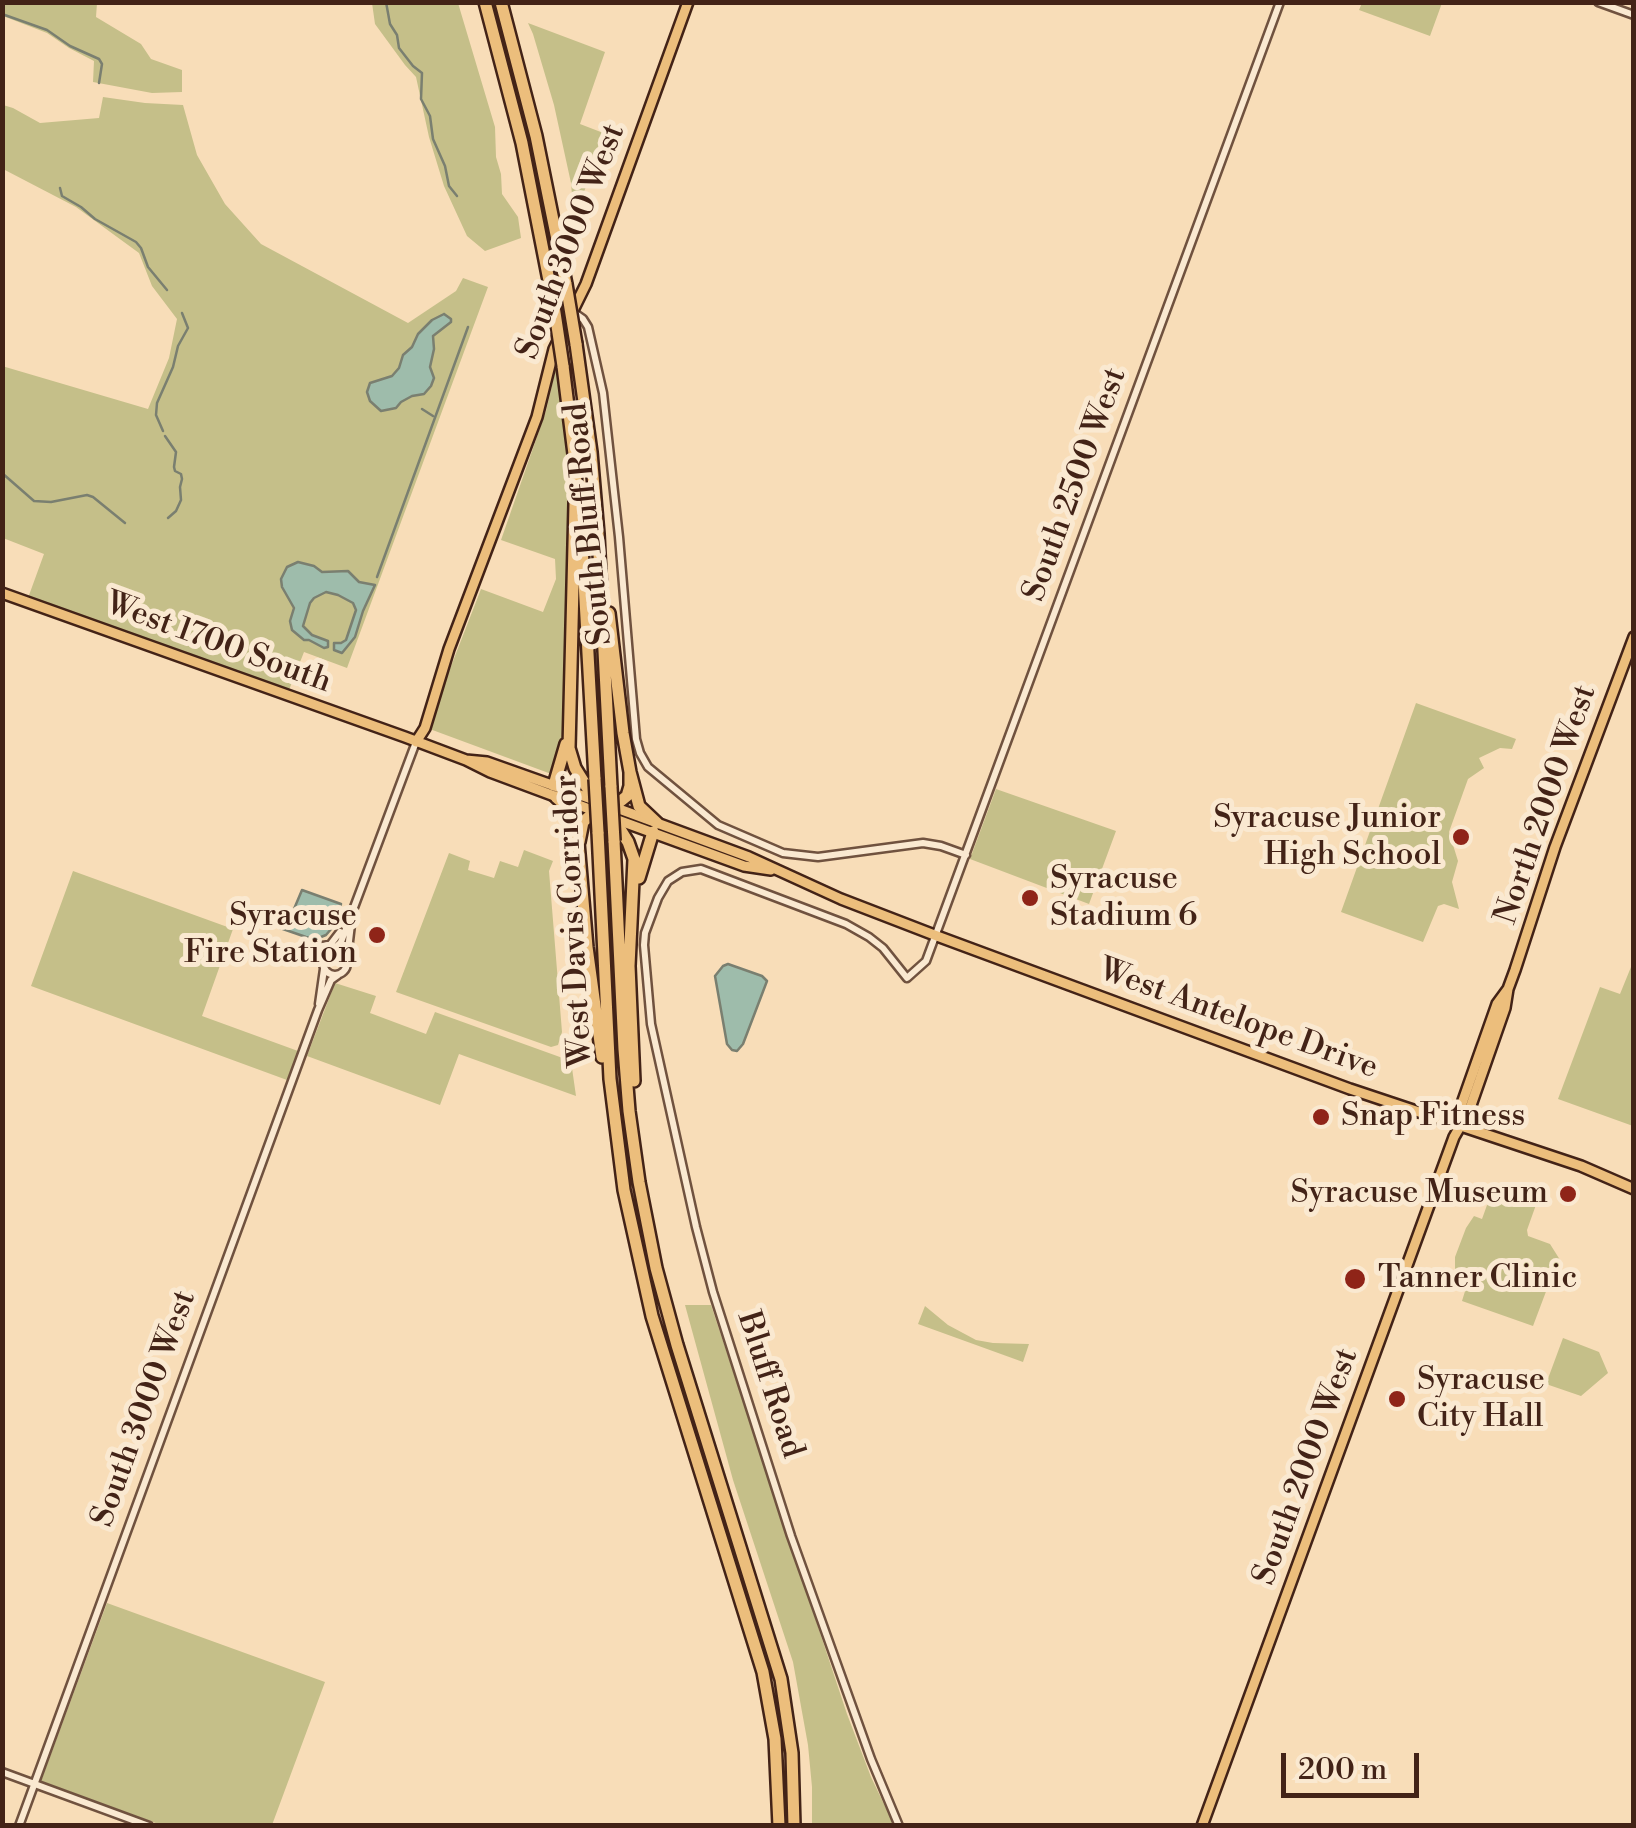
<!DOCTYPE html>
<style>
body{margin:0}
#map{position:relative;width:1636px;height:1828px;overflow:hidden;background:#f8ddb8;font-family:"Libre Bodoni",serif}
canvas{display:block}
.frame{position:absolute;inset:0;border:5px solid #432317;pointer-events:none}
.scale{position:absolute;left:1281px;top:1753px;width:138px;height:45px;box-sizing:border-box;border:5px solid #432317;border-top:0;padding-left:12px;font-size:30px;line-height:35px;white-space:nowrap;color:#432317;-webkit-text-stroke:8px #fae9d1;paint-order:stroke}
</style>
<div id="map">
<canvas width="1636" height="1828"></canvas>
<div class="frame"></div>
<div class="scale">200 m</div>
</div>
<script>
const context = document.querySelector('canvas').getContext('2d');
context.lineJoin = 'round';
function fill(path, color) { context.fillStyle = color; context.fill(path, 'evenodd'); }
const toPath = rows => new Path2D(rows.map(r => 'M' + r).join(''));
function strokePath(path, color, width, dash) { context.strokeStyle = color; context.lineWidth = width; context.lineCap = dash ? 'butt' : 'round'; context.setLineDash(dash || []); context.stroke(path); }
function label(font, color, halo, rows, align = 'center') {
  context.font = font + ' "Libre Bodoni",serif'; context.lineWidth = 10; context.setLineDash([]); context.textBaseline = 'middle'; context.strokeStyle = halo; context.fillStyle = color; for (const [text, x, y, turn = 0] of rows) {
    context.save(); context.translate(x, y); context.rotate((+turn || 0) * Math.PI / 180); context.textAlign = isNaN(turn) ? turn : align; if (halo) context.strokeText(text, 0, 0); context.fillText(text, 0, 0); context.restore();
  }
}
fill(toPath([
 [2,3,97,3,96,17,141,44,151,59,182,70,182,92,152,93,93,82,94,61,69,48,47,33,3,16],
 [372,3,458,3,495,127,496,157,501,174,502,194,518,217,521,238,485,251,467,236,444,186,429,137,416,77,405,65,375,24],
 [1362,3,1362,2,1442,3,1430,36,1359,10],
 [528,23,605,52,580,124,606,134,574,218,571,183,554,105,533,34],
 [103,97,145,103,183,105,197,155,225,204,261,244,408,323,456,291,463,278,488,287,347,668,304,652,289,690,28,598,44,554,3,538,2,366,148,409,169,358,177,319,152,286,139,253,76,207,3,169,3,105,13,108,40,123,99,118],
 [558,360,571,479,566,710,562,747,554,775,427,728,481,589,543,612,556,579,555,559,501,540,546,411],
 [1416,703,1516,739,1512,749,1500,748,1479,758,1484,768,1468,779,1449,832,1458,861,1452,882,1459,909,1444,904,1438,906,1423,942,1341,912],
 [996,789,1116,831,1089,904,970,859],
 [524,850,553,861,549,871,562,1032,558,1045,551,1047,396,992,449,853,470,861,468,870,494,878,500,861,518,867],
 [73,871,233,929,202,1016,298,1051,287,1080,31,986],
 [1631,967,1634,968,1633,1126,1558,1099,1600,987,1620,994],
 [335,983,376,996,370,1013,426,1034,435,1012,571,1061,576,1096,459,1054,440,1105,307,1056],
 [1519,1192,1537,1202,1527,1230,1528,1236,1550,1244,1562,1263,1553,1273,1533,1326,1462,1301,1470,1275,1455,1269,1455,1257,1466,1228,1474,1216,1482,1219,1491,1194,1510,1200],
 [685,1305,711,1305,847,1714,871,1777,894,1825,812,1825,812,1787,808,1745,793,1662,733,1480],
 [925,1306,948,1325,976,1340,993,1343,1029,1344,1023,1362,918,1324],
 [1563,1338,1599,1352,1608,1373,1581,1396,1546,1384],
 [107,1603,325,1682,272,1825,161,1825,41,1781]
]), '#c5bf89');
const water = toPath([
 [444,314,451,319,451,322,433,336,434,349,430,367,434,378,431,386,424,394,412,396,401,402,396,408,381,411,370,401,367,392,370,383,392,376,399,368,403,355,412,347,418,334,432,320,444,314],
 [298,562,314,566,322,572,348,571,359,582,375,585,363,611,355,637,342,653,334,650,334,643,341,643,346,640,356,610,353,603,338,595,326,592,314,598,310,603,303,626,312,635,328,641,328,647,324,648,309,640,304,640,292,630,290,621,294,608,282,587,281,579,287,567,298,562],
 [302,890,341,904,332,928,326,935,316,939,306,937,280,928,279,925,294,909,302,890],
 [728,964,762,976,767,981,743,1044,737,1051,732,1050,727,1044,715,976,723,966,728,964]
]);
fill(water, '#9ebcab');
strokePath(water, '#7a7f70', 2.5);
strokePath(toPath([
 [386,2,390,24,397,35,399,48,413,66,422,73,421,99,430,116,433,139,445,166,449,186,457,196],
 [2,14,47,30,70,46,99,59,102,64,99,83],
 [60,188,62,196,81,207,95,219,136,242,141,248,148,267,167,290],
 [422,409,433,416],
 [163,431,156,415,157,403,173,367,178,346,188,328,182,313],
 [165,436,176,452,174,467,175,471,181,474,182,479,180,487,181,500,176,511,168,518],
 [2,473,34,501,51,502,87,495,93,497,125,523],
 [377,577,468,327]
]), '#7a7f70', 2.5);
const minor = toPath([
 [1598,2,1634,15],
 [573,312,583,319,588,327,603,393,619,537,636,739,640,753,648,767,718,825,783,853,818,857,923,843,941,846,966,855],
 [315,947,330,945,340,932],
 '323 963a12 12 0 1 1 24 0a12 12 0 1 1-24 0Z',
 [333,951,341,942,416,742],
 [347,958,352,916],
 [319,1004,324,969],
 [2,1772,149,1826],
 [19,1826,318,1010,331,980,338,975],
 [899,1826,871,1759,791,1536,713,1292,696,1227,651,1024,644,945,645,933,658,898,668,881,682,872,701,869,846,924,869,937,883,948,907,978,926,961,1280,2]
]);
const major = toPath([
 [2,593,405,737,466,760,490,772,600,813],
 [416,742,425,728,449,649,537,417,554,349,586,284,688,2],
 [466,760,487,762,597,801],
 [611,806,749,857,841,899,937,936,1350,1089,1581,1166,1634,1189],
 [615,819,744,866,771,870],
 [1459,1123,1460,1109,1497,1004,1508,989,1515,970,1555,847,1634,637],
 [1202,1826,1454,1137,1469,1111,1505,1008,1508,989]
]);
const highway = toPath([
 [485,2,522,143,554,306],
 [501,2,536,136,566,284],
 [576,344,591,452,598,534,611,787],
 [563,366,576,470],
 [576,463,569,748,575,768,596,802],
 [581,528,595,779],
 [609,613,623,733,630,772,639,806,657,823],
 [554,785,566,744],
 [556,797,572,811,576,819,587,947,602,1057],
 [607,812,627,796,630,786,630,772],
 [598,832,610,1079,624,1190,652,1316,763,1672,775,1739,779,1826],
 [614,841,624,1049,629,1111,639,1182,656,1268,677,1345,781,1679,792,1753,794,1826],
 [579,842,583,822,604,803,628,842,634,859,629,966,634,1081],
 [639,878,653,832]
]);
strokePath(minor, '#70523f', 11);
strokePath(major, '#432317', 14);
strokePath(highway, '#432317', 16);
strokePath(minor, '#fae9d1', 6);
strokePath(major, '#ecbe7c', 9);
strokePath(highway, '#ecbe7c', 11);
const highwayBridge = toPath([
 [566,284,576,344],
 [554,306,563,366],
 [595,779,598,832],
 [611,787,614,841]
]);
strokePath(highwayBridge, '#432317', 16, []);
strokePath(highwayBridge, '#ecbe7c', 11);
for (const [x, y, r, color] of [
 [1461,837,10,"#8f2418"],
 [1030,898,10,"#8f2418"],
 [377,935,10,"#8f2418"],
 [1321,1117,10,"#8f2418"],
 [1568,1194,10,"#8f2418"],
 [1355,1279,12,"#8f2418"],
 [1397,1399,10,"#8f2418"]
]) { const dot = new Path2D(); dot.arc(x, y, r, 0, 2 * Math.PI); context.fillStyle = color; context.fill(dot); strokePath(dot, '#fae9d1', 4); }
label('32px', '#432317', '#fae9d1', [
 ["South 3000 West",572,242,-69],
 ["South 2500 West",1076,485,-70],
 ["South Bluff Road",590,524,-96],
 ["West 1700 South",218,644,20],
 ["North 2000 West",1547,805,-71],
 ["West Davis Corridor",575,921,-93],
 ["West Antelope Drive",1238,1020,20],
 ["Bluff Road",769,1385,72],
 ["South 3000 West",145,1409,-70],
 ["South 2000 West",1307,1467,-70]
]);
label('32px', '#432317', '#fae9d1', [
 ["Syracuse Junior",1441,819,"right"],
 ["High School",1441,856,"right"],
 ["Syracuse",1050,880],
 ["Stadium 6",1050,917],
 ["Syracuse",357,917,"right"],
 ["Fire Station",357,954,"right"],
 ["Snap Fitness",1341,1117],
 ["Syracuse Museum",1548,1194,"right"],
 ["Tanner Clinic",1378,1279],
 ["Syracuse",1417,1381],
 ["City Hall",1417,1418]
], 'left');
</script>
